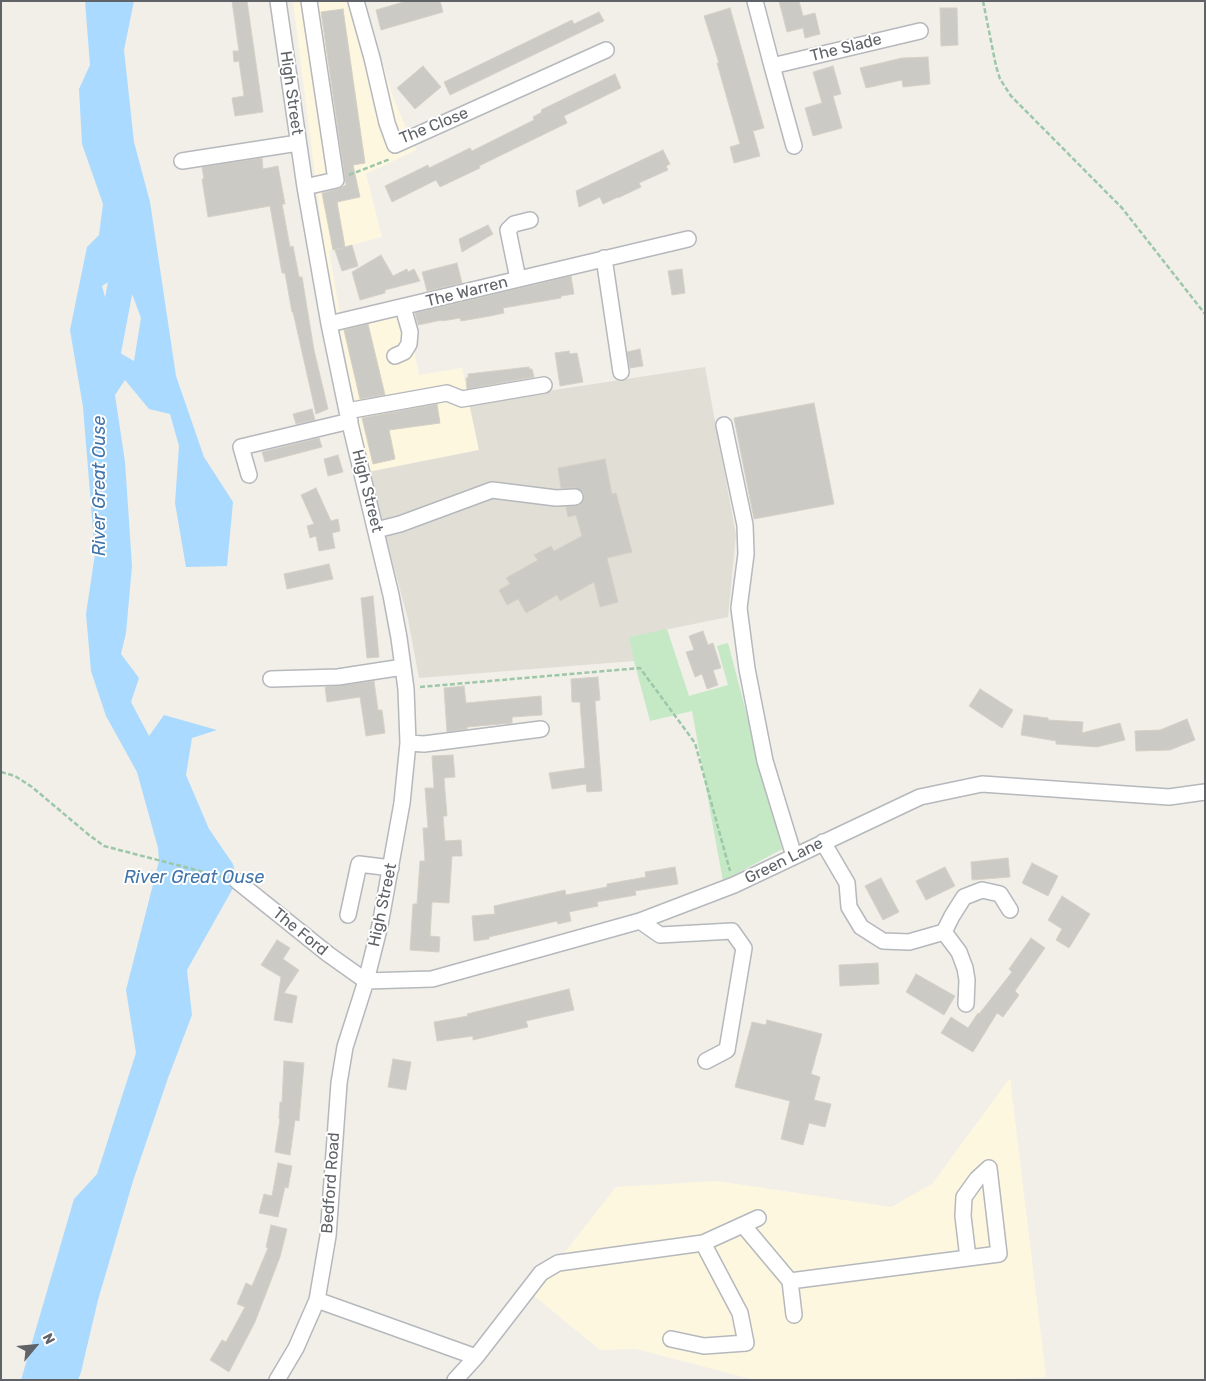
<!DOCTYPE html>
<style>
body{margin:0}
#map{position:relative;width:1206px;height:1381px;overflow:hidden;background:#f1efe8;font-family:Rubik,sans-serif}
canvas{display:block}
.frame{position:absolute;inset:0;border:2px solid #5f6368;pointer-events:none}
.north{position:absolute;left:10px;top:1321px;width:50px;height:50px;-webkit-text-stroke:4px #fff;paint-order:stroke;rotate:62deg;font-size:14px;font-weight:700;line-height:20px;text-align:center;color:#5f6368}
.north::after{content:'';display:block;margin:auto;width:18px;height:22px;background:#5f6368;clip-path:polygon(50% 0,100% 100%,50% 72%,0 100%)}
</style>
<div id="map">
<canvas width="1206" height="1381"></canvas>
<div class="frame"></div>
<div class="north">N</div>
</div>
<script>
const context = document.querySelector('canvas').getContext('2d');
context.lineJoin = 'round';
function fill(path, color) { context.fillStyle = color; context.fill(path, 'evenodd'); }
const toPath = rows => new Path2D(rows.map(r => 'M' + r).join(''));
function strokePath(path, color, width, dash) { context.strokeStyle = color; context.lineWidth = width; context.lineCap = dash ? 'butt' : 'round'; context.setLineDash(dash || []); context.stroke(path); }
function label(font, color, halo, rows, align = 'center') {
  context.font = font + ' Rubik,sans-serif'; context.lineWidth = 4; context.setLineDash([]); context.textBaseline = 'middle'; context.strokeStyle = halo; context.fillStyle = color; for (const [text, x, y, turn = 0] of rows) {
    context.save(); context.translate(x, y); context.rotate((+turn || 0) * Math.PI / 180); context.textAlign = isNaN(turn) ? turn : align; if (halo) context.strokeText(text, 0, 0); context.fillText(text, 0, 0); context.restore();
  }
}
fill(toPath([
 [293,1,363,1,394,100,416,150,366,174,382,237,329,251,341,319,405,304,419,375,462,368,479,450,368,472,324,246],
 [1010,1078,1046,1377,988,1380,755,1380,636,1349,600,1350,532,1294,616,1187,717,1181,891,1207,932,1184]
]), '#fef7e0');
fill(toPath([
 [705,367,736,535,728,617,630,637,634,661,419,678,408,619,368,472,479,450,469,403]
]), '#e1ded6');
fill(toPath([
 [667,629,689,696,728,685,717,646,728,643,782,849,723,881,692,711,650,721,634,661,629,637]
]), '#c5e8c5');
fill(toPath([
 [85,1,134,1,124,50,134,142,150,202,176,376,204,457,233,502,227,566,186,567,175,503,179,446,170,414,149,409,125,380,115,395,125,462,132,566,126,633,121,654,139,678,131,702,149,736,164,715,217,730,192,738,186,775,209,829,233,864,237,881,187,970,192,1015,168,1078,133,1181,98,1300,81,1372,78,1380,21,1380,74,1199,97,1174,136,1053,126,990,159,861,158,848,137,772,106,716,91,671,86,614,95,554,83,407,70,330,87,247,99,235,103,204,82,144,79,89,90,65],
 [124,272,141,318,134,361,120,353,102,286]
]), '#aadaff');
strokePath(toPath([
 [106,362,130,236]
]), '#aadaff', 26);
const building = toPath([
 [232,1,247,1,263,112,235,116,232,98,244,96,239,61,234,62,233,51,239,51,232,1],
 [407,1,440,1,443,12,381,30,376,10,407,1],
 [779,1,799,1,803,16,815,13,820,34,805,38,803,28,787,32,779,1],
 [730,8,764,128,753,131,760,156,734,163,730,147,740,144,717,63,719,63,704,16,730,8],
 [940,8,957,8,958,45,941,46,940,8],
 [343,9,365,163,353,165,360,197,337,202,345,247,352,245,358,266,342,271,335,250,343,248,333,250,322,193,338,189,346,185,321,12,343,9],
 [599,12,604,21,450,95,444,82,572,20,574,24,599,12],
 [928,57,930,84,903,87,902,80,866,88,860,68,902,58,928,57],
 [423,66,441,87,415,109,397,88,423,66],
 [833,66,841,94,833,96,842,128,813,136,805,108,822,103,813,72,833,66],
 [615,74,621,88,564,116,567,123,479,166,480,168,440,187,436,180,392,202,385,186,428,165,429,168,470,148,472,151,534,120,533,117,542,112,541,110,615,74],
 [663,150,670,164,666,166,668,170,639,183,641,187,618,198,618,197,603,204,600,197,579,207,576,191,663,150],
 [262,158,263,169,278,166,285,204,282,204,290,247,293,246,299,277,302,277,314,350,328,409,316,414,293,312,292,312,285,273,282,273,270,206,208,217,202,179,204,179,202,167,262,158],
 [488,225,493,234,462,252,459,239,488,225],
 [381,255,393,276,407,269,408,272,414,269,420,281,385,290,385,293,360,300,352,272,381,255],
 [457,263,462,283,427,291,422,272,457,263],
 [682,269,685,293,672,295,668,271,682,269],
 [571,276,574,294,561,296,561,298,503,308,504,313,490,316,461,321,460,318,442,321,442,320,418,325,415,313,571,276],
 [368,324,385,395,360,399,344,330,368,324],
 [640,349,643,366,630,368,627,352,640,349],
 [569,351,570,354,577,353,583,382,560,386,555,353,569,351],
 [529,367,529,369,532,369,534,377,467,389,466,378,468,378,468,374,529,367],
 [814,403,834,504,754,519,734,418,814,403],
 [437,404,440,423,389,430,395,459,373,464,362,418,437,404],
 [312,409,315,420,296,424,293,414,312,409],
 [319,438,322,447,265,462,262,452,319,438],
 [338,455,343,472,328,476,324,459,338,455],
 [605,459,612,494,616,493,632,552,607,558,618,602,600,607,594,582,560,601,557,595,526,613,518,599,507,605,499,590,510,584,506,578,538,560,534,555,551,546,554,551,582,536,576,515,568,517,566,507,580,505,584,497,583,492,575,488,561,488,558,468,605,459],
 [316,488,331,521,338,519,340,531,332,533,335,548,319,551,316,536,310,538,307,526,314,524,301,495,316,488],
 [329,564,333,579,287,589,284,574,329,564],
 [373,596,379,657,367,658,361,598,373,596],
 [703,631,708,645,713,643,721,668,713,670,718,685,707,689,702,674,695,677,686,652,694,650,689,636,703,631],
 [598,677,600,700,595,701,602,791,587,792,586,784,552,789,549,773,585,768,580,702,572,702,571,679,598,677],
 [374,681,378,710,382,710,385,733,366,736,360,697,327,702,325,687,374,681],
 [464,686,466,703,541,696,542,715,512,717,512,723,467,727,467,729,447,732,444,688,464,686],
 [980,689,1013,710,1002,728,969,706,980,689],
 [1024,715,1048,718,1048,720,1083,722,1082,733,1120,723,1125,740,1097,747,1056,744,1056,741,1021,735,1024,715],
 [1187,719,1195,740,1170,750,1136,751,1135,731,1160,730,1187,719],
 [453,755,455,777,444,778,447,816,443,816,445,841,461,840,462,856,452,856,449,903,432,902,430,936,440,937,439,952,410,950,413,904,417,904,420,861,425,861,423,828,428,828,425,788,434,788,432,756,453,755],
 [1008,858,1010,877,972,880,971,862,1008,858],
 [1032,863,1058,876,1048,896,1022,883,1032,863],
 [675,867,678,884,635,891,636,895,597,902,598,906,569,912,571,921,558,924,557,921,489,937,489,939,474,941,472,916,495,914,494,906,565,890,566,895,607,887,607,884,646,877,645,872,675,867],
 [945,867,955,886,926,900,916,881,945,867],
 [881,878,899,912,883,920,865,886,881,878],
 [1062,896,1090,914,1069,948,1056,940,1062,929,1048,920,1062,896],
 [1031,938,1045,948,1015,991,1019,995,1003,1017,997,1013,973,1052,941,1033,951,1017,968,1028,978,1013,979,1014,1012,972,1009,969,1031,938],
 [277,940,290,948,283,959,299,970,284,993,297,996,292,1023,274,1020,281,977,261,965,277,940],
 [878,963,879,984,840,986,839,965,878,963],
 [916,974,955,996,944,1015,906,992,916,974],
 [569,989,574,1010,526,1021,528,1027,473,1040,473,1036,437,1041,434,1022,468,1016,467,1014,569,989],
 [767,1020,822,1034,811,1074,820,1077,814,1100,831,1104,825,1127,809,1123,803,1145,781,1139,790,1101,735,1087,752,1022,766,1025,767,1020],
 [393,1059,411,1062,406,1090,388,1087,393,1059],
 [284,1061,304,1063,299,1121,295,1120,290,1155,275,1152,280,1119,279,1119,280,1102,282,1102,284,1061],
 [278,1163,292,1166,288,1188,285,1187,278,1217,259,1213,264,1194,272,1196,278,1163],
 [271,1225,287,1229,280,1257,255,1322,229,1372,210,1360,222,1340,226,1342,245,1307,237,1304,246,1283,252,1286,268,1248,266,1247,271,1225]
]);
fill(building, '#cccac5');
strokePath(building, '#d6d1c6', 1);
const minor = toPath([
 [356,1,372,58,387,123,395,145,606,50],
 [755,1,772,66],
 [794,146,772,66,920,31],
 [182,161,298,143],
 [305,187,336,180,309,1],
 [604,258,621,372],
 [518,279,508,230,514,224,530,220],
 [329,324,688,239],
 [395,356,404,352,409,344,410,332,403,307],
 [347,411,447,393,462,399,544,385],
 [724,425,745,525,746,554,739,608,747,669,765,761,794,856],
 [249,475,241,447,350,421],
 [376,530,400,524,492,490,556,498,575,497],
 [271,679,338,677,403,667],
 [408,743,424,744,541,729],
 [823,842,847,883,849,907,861,927,883,941,909,942,944,932],
 [237,881,328,954,366,981],
 [348,915,359,864,391,868],
 [640,921,660,935,732,931,744,948,727,1050,706,1061],
 [944,932,952,916,964,897,982,890,1000,894,1010,910],
 [944,932,959,952,965,968,967,980,966,1004],
 [366,981,432,979,640,921,734,885,920,797,982,784,1169,797,1205,792],
 [743,1225,790,1281,794,1315],
 [790,1281,999,1254,989,1168,977,1179,964,1197,963,1216,968,1258],
 [317,1300,476,1357,541,1273,558,1263,703,1243,758,1218],
 [671,1339,704,1346,746,1343,740,1313,703,1243],
 [277,1380,296,1348,317,1300,328,1236,339,1083,345,1047,366,981,380,925,402,803,408,743,406,689,399,638,391,595,347,411,329,324,305,187,278,1],
 [455,1380,476,1357]
]);
strokePath(minor, '#b5b8bc', 18);
strokePath(toPath([
 [983,1,996,66,1000,79,1011,96,1122,208,1205,314],
 [349,175,390,159],
 [420,687,640,668,695,743,730,871],
 [1,772,15,776,32,787,89,835,104,846,223,877]
]), '#9cc7a9', 2.5, [5, 2.5]);
strokePath(minor, '#fff', 15);
label('16px', '#5f6368', '#fff', [
 ["The Slade",846,48,-14],
 ["High Street",291,93,82],
 ["The Close",434,126,-22],
 ["The Warren",467,292,-14],
 ["High Street",367,491,76],
 ["Green Lane",784,861,-26],
 ["High Street",383,905,-78],
 ["The Ford",300,932,39],
 ["Bedford Road",331,1183,-86]
]);
label('italic 18px', '#4174aa', '#fff', [
 ["River Great Ouse",100,486,-90],
 ["River Great Ouse",194,878]
]);
</script>
